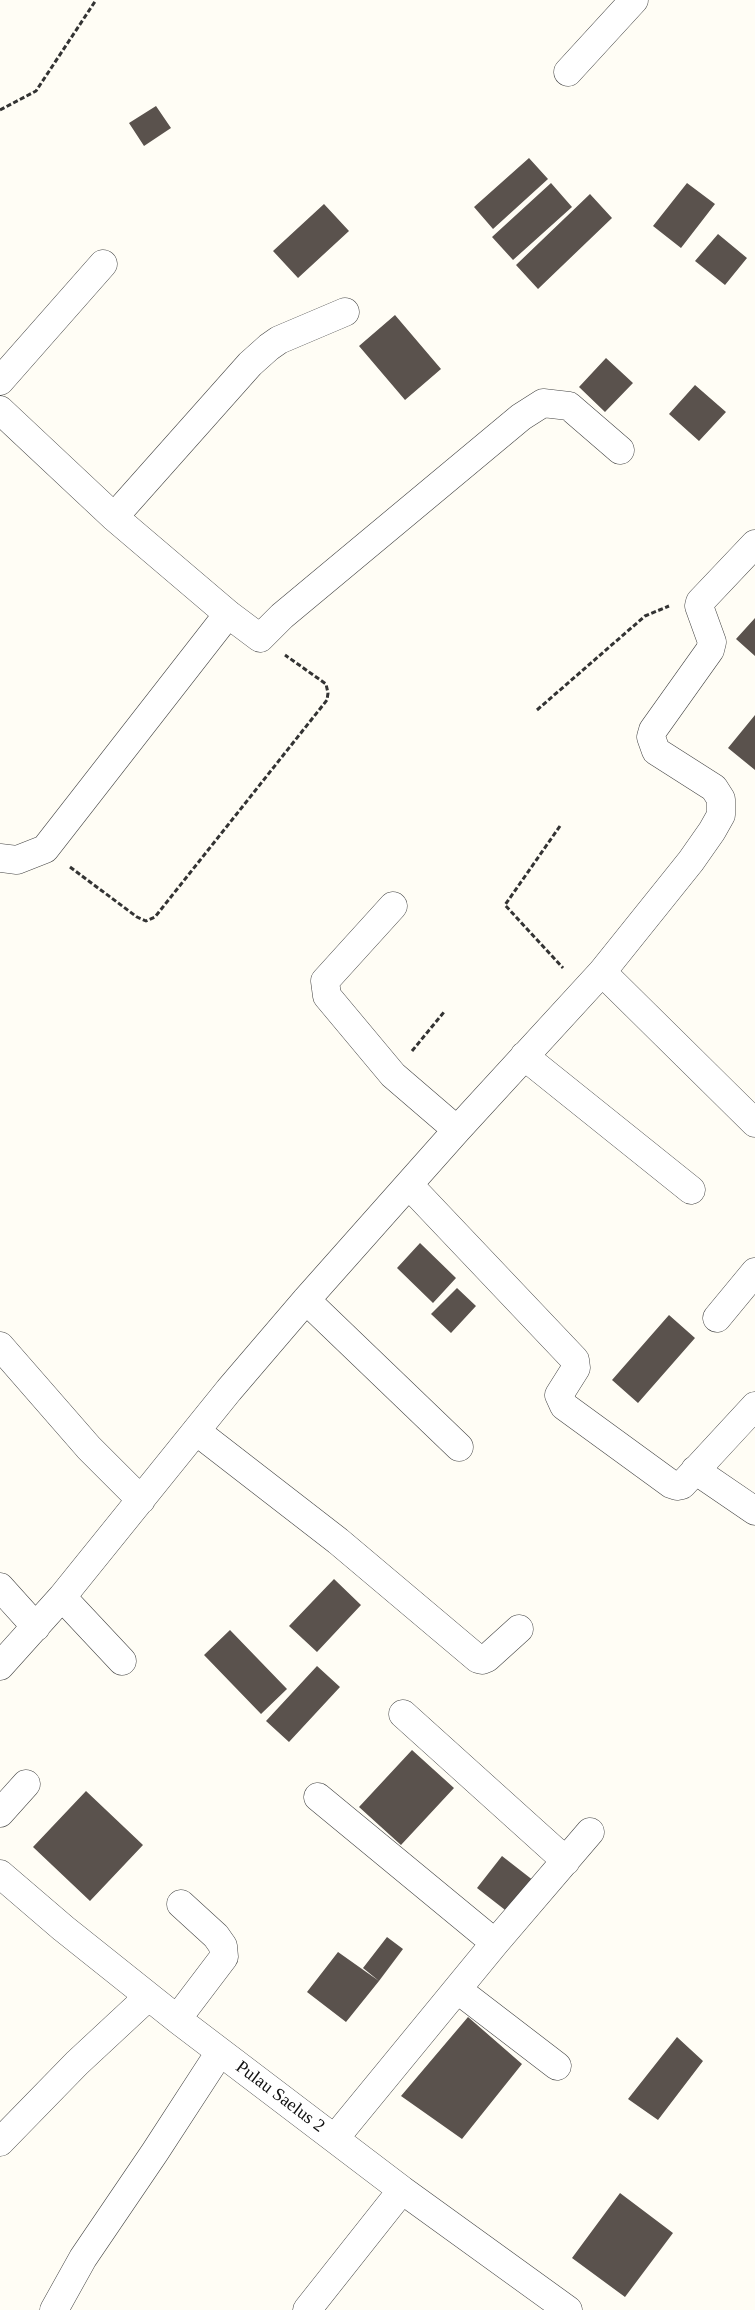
<!DOCTYPE html>
<style>
body{margin:0}
canvas{display:block;background:#fffdf5}
</style>
<canvas width="755" height="2310"></canvas>
<script>
const context = document.querySelector('canvas').getContext('2d');
context.lineJoin = 'round';
function fill(path, color) { context.fillStyle = color; context.fill(path, 'evenodd'); }
const toPath = rows => new Path2D(rows.map(r => 'M' + r).join(''));
function strokePath(path, color, width, dash) { context.strokeStyle = color; context.lineWidth = width; context.lineCap = dash ? 'butt' : 'round'; context.setLineDash(dash || []); context.stroke(path); }
function label(font, color, halo, rows, align = 'center') {
  context.font = font + ' "Times New Roman",serif'; context.lineWidth = 5; context.setLineDash([]); context.textBaseline = 'middle'; context.strokeStyle = halo; context.fillStyle = color; for (const [text, x, y, turn = 0] of rows) {
    context.save(); context.translate(x, y); context.rotate((+turn || 0) * Math.PI / 180); context.textAlign = isNaN(turn) ? turn : align; if (halo) context.strokeText(text, 0, 0); context.fillText(text, 0, 0); context.restore();
  }
}
fill(toPath([
 [156,106,171,128,144,146,129,123],
 [529,158,548,179,493,229,474,207],
 [551,183,572,207,513,260,492,237],
 [687,183,715,204,681,248,653,226],
 [590,194,612,218,538,289,516,265],
 [324,204,349,231,298,278,273,251],
 [718,234,747,258,725,285,695,261],
 [395,315,441,369,405,400,359,346],
 [606,358,633,383,605,412,579,387],
 [695,385,726,412,699,441,669,414],
 [755,618,755,656,736,639],
 [755,715,755,770,728,748],
 [420,1243,456,1278,433,1303,397,1268],
 [457,1288,476,1306,451,1333,431,1314],
 [669,1315,695,1338,638,1403,612,1380],
 [334,1579,361,1605,317,1652,289,1626],
 [230,1630,287,1689,261,1714,204,1655],
 [317,1666,340,1687,289,1742,266,1721],
 [412,1750,454,1788,401,1845,359,1807],
 [86,1791,143,1845,90,1901,33,1847],
 [502,1856,534,1881,509,1913,477,1888],
 [387,1937,403,1949,379,1981,363,1968],
 [338,1952,379,1981,346,2022,307,1992],
 [468,2017,522,2064,462,2139,401,2096],
 [677,2037,703,2061,658,2120,628,2099],
 [620,2193,673,2233,625,2297,572,2258]
]), '#5a524d');
const minor = toPath([
 [568,72,634,0],
 [0,381,103,264],
 [0,410,114,517,228,614,260,638,282,616,521,417,543,403,569,406,620,450],
 [114,517,250,364,269,347,279,340,345,312],
 [0,858,17,860,45,849,228,614],
 [393,906,325,981,327,996,393,1075,457,1130],
 [602,972,755,1123],
 [524,1056,691,1190],
 [409,1185,575,1360,576,1368,559,1395,564,1406,671,1484,677,1486,682,1485,755,1406],
 [306,1300,459,1447],
 [717,1318,755,1272],
 [0,1346,89,1448,141,1500],
 [196,1431,338,1541,478,1659,482,1660,487,1658,519,1629],
 [695,1470,755,1511],
 [0,1587,36,1627],
 [62,1597,122,1661],
 [0,1666,62,1597,229,1390,306,1300,457,1130,602,972,691,861,712,831,721,815,721,799,714,788,656,751,651,737,653,730,710,650,712,642,699,606,700,602,755,544],
 [403,1714,566,1861],
 [318,1797,495,1943],
 [0,1813,26,1784],
 [0,1874,63,1928,177,2019,402,2190,568,2310],
 [458,1990,557,2066],
 [177,2019,224,1957,223,1946,216,1936,181,1904],
 [335,2138,495,1943,590,1832],
 [0,2142,77,2063,148,1997],
 [54,2310,83,2258,155,2152,220,2052],
 [307,2310,402,2190]
]);
strokePath(minor, '#444', 29);
strokePath(toPath([
 [0,110,36,91,96,0],
 [537,710,645,616,669,606],
 [560,826,505,905,563,968],
 [70,867,137,917,146,921,155,917,327,700,328,693,326,684,285,655],
 [412,1051,444,1012]
]), '#333', 3, [5, 2.5]);
strokePath(minor, '#fff', 28);
label('18px', '#111', '#fff', [
 ["Pulau Saelus 2",280,2097,37]
]);
</script>
